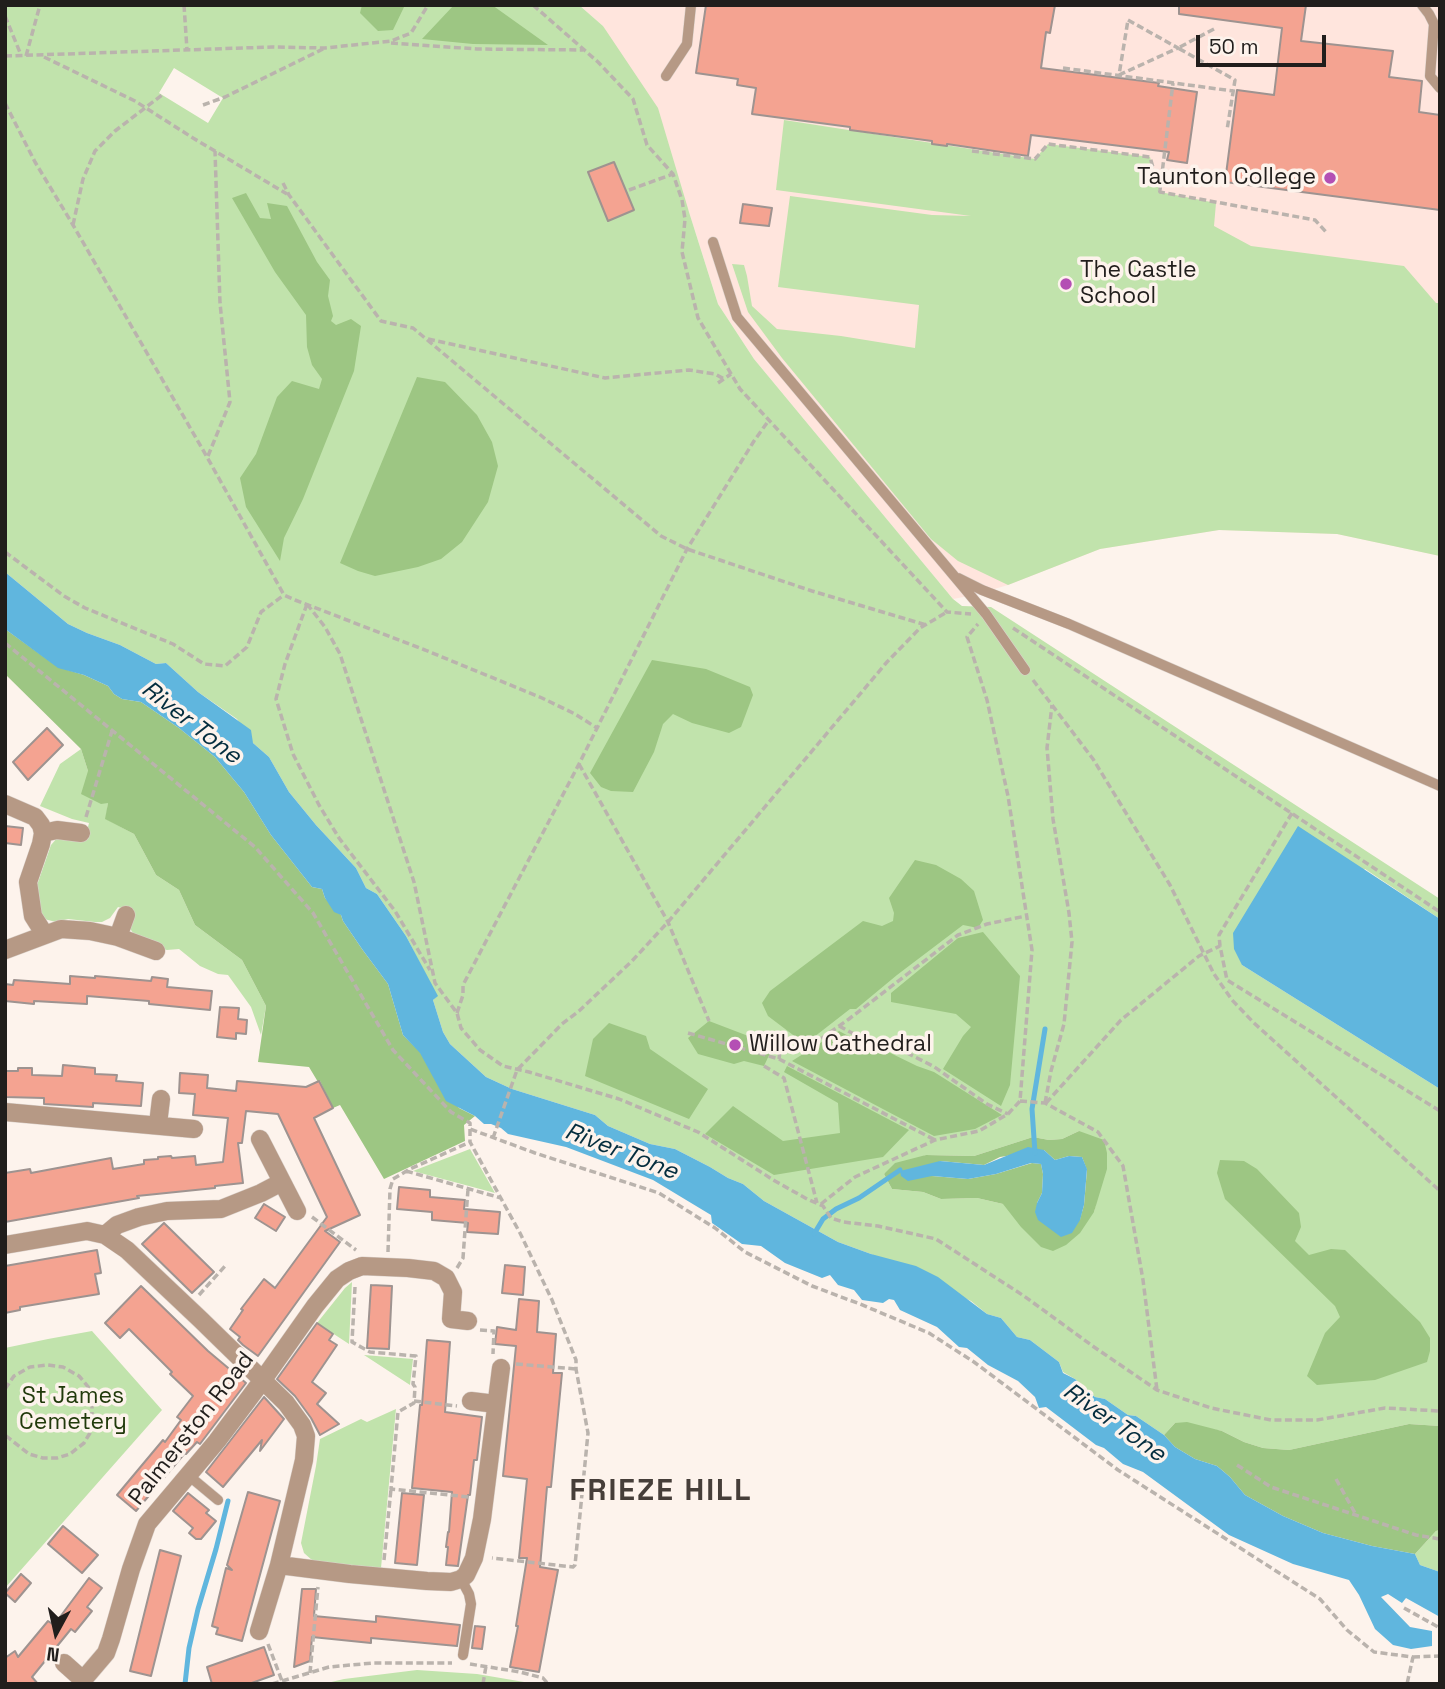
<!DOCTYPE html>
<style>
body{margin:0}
#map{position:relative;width:1445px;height:1689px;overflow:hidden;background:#fdf3ec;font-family:"Space Grotesk",sans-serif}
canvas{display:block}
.frame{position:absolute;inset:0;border:7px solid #211e1c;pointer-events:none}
.north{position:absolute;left:21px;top:1598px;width:70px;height:70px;-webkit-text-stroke:5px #fdf3ec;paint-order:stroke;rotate:188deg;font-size:19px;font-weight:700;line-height:28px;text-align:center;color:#211e1c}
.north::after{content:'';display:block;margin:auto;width:24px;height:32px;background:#211e1c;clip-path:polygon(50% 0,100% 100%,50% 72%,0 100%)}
.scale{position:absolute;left:1196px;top:35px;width:130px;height:32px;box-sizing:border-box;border:4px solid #211e1c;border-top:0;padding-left:9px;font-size:21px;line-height:24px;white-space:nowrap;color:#211e1c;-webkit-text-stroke:5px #fdf3ec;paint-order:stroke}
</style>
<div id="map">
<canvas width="1445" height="1689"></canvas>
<div class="frame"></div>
<div class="north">N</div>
<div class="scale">50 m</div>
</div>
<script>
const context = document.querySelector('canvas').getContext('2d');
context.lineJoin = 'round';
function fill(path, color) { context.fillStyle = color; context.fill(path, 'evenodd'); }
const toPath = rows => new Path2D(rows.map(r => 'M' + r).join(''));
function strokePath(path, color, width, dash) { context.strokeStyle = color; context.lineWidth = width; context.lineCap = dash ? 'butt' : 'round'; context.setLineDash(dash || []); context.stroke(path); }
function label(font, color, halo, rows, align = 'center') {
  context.font = font + ' "Space Grotesk",sans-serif'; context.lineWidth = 7; context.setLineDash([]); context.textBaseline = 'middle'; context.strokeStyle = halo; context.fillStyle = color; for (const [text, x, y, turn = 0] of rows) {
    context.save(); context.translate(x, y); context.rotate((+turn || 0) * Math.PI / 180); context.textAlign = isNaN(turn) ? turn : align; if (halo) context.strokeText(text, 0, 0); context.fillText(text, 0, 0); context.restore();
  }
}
fill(toPath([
 [579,5,1440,5,1440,556,1337,534,1219,530,1100,549,1008,585,974,595,953,599,754,359,718,304,689,212,603,26]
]), '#ffe5dd');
fill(toPath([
 [5,5,579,5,603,26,658,108,689,212,718,304,754,359,953,599,962,606,991,607,1440,899,1440,919,1365,869,1242,965,1440,1089,1440,1426,1409,1424,1289,1450,1263,1448,1244,1442,1222,1431,1175,1423,1164,1435,1136,1416,1128,1415,1105,1399,1095,1397,1075,1379,1063,1372,1059,1362,1030,1340,1017,1337,1001,1318,987,1314,971,1301,871,1254,838,1242,764,1201,743,1184,728,1178,710,1167,675,1149,650,1144,608,1126,595,1115,512,1089,486,1077,450,1044,443,1032,433,1000,437,996,406,936,377,894,366,888,356,868,316,825,289,792,269,757,253,743,237,719,198,692,166,663,156,664,120,645,87,633,68,624,5,572],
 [174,68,223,98,208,123,159,93],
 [614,162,634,210,588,173],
 [1079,1131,1099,1191,1094,1212,1003,1204,977,1198,941,1199,923,1192,892,1189,884,1174,926,1155,974,1156,1033,1137,1049,1140,1062,1139],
 [784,120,1035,159,1048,144,1150,157,1160,192,1216,203,1214,226,1251,246,1404,266,1436,303,1440,303,1440,556,1337,534,1219,530,1100,549,1008,585,958,561,931,539,782,358,748,312,732,264,744,265,747,276,752,306,777,329,841,336,915,348,919,305,778,287,790,196,932,215,971,216,776,190],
 [81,749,88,771,108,803,106,819,134,834,156,875,179,890,195,925,242,960,266,1006,261,1035,251,1007,228,975,218,974,200,966,179,949,167,950,158,948,136,937,131,930,130,922,134,912,118,907,110,918,102,922,95,922,68,919,56,922,44,919,41,911,37,885,51,845,58,837,85,839,89,823,72,819,40,806,60,764],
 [470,1149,495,1193,413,1171],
 [352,1282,349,1344,317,1323,345,1288],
 [92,1331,162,1410,5,1588,5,1348,48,1339],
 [364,1355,413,1359,410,1385],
 [396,1409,381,1568,313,1561,304,1553,301,1543,316,1466,320,1439,361,1419,367,1422],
 [1440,1530,1440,1572,1420,1565,1415,1554,1436,1531],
 [417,1670,477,1674,536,1684,323,1684,344,1679]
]), '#c1e3ac');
fill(toPath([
 [362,5,405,5,393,30,378,31,360,13],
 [454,5,492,5,548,45,473,44,422,39],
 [246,193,260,218,271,219,267,203,287,206,317,262,330,280,328,296,333,316,331,321,336,325,351,319,361,326,354,371,303,499,284,538,280,561,246,507,240,478,256,454,277,397,292,381,319,389,322,379,312,365,307,347,306,315,275,272,232,198],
 [417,377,445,382,477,415,492,442,498,466,488,502,462,542,441,559,418,567,375,576,358,571,340,563],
 [5,629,58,667,84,675,108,686,114,694,122,699,141,702,179,728,215,757,244,792,271,835,312,887,322,889,325,898,341,915,343,921,362,949,388,984,403,1035,420,1052,459,1108,475,1116,464,1125,465,1141,384,1179,340,1105,333,1108,320,1081,318,1082,309,1067,258,1062,266,1006,242,960,195,925,179,890,156,875,134,834,105,819,108,803,101,804,81,794,88,771,81,749,5,674],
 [652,660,706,669,750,687,753,695,741,727,729,733,692,723,673,714,663,724,654,752,633,792,611,791,601,787,590,773],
 [915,860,936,865,961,879,974,891,983,920,978,928,963,925,897,975,856,1009,850,1009,805,1044,768,1016,762,1003,770,991,863,921,882,926,893,921,894,913,889,898],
 [983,932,1020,976,1010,1085,1001,1106,943,1069,963,1036,971,1027,956,1014,891,1002,891,993,958,938],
 [709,1021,764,1042,771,1051,764,1066,744,1061,734,1064,698,1054,688,1038],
 [609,1023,646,1036,650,1049,708,1089,689,1119,585,1076,593,1039],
 [839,1031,862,1043,878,1047,917,1066,934,1072,1002,1115,975,1129,934,1136,792,1061],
 [787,1066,909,1130,883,1157,774,1175,705,1134,733,1106,783,1141,840,1133,838,1103,784,1072],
 [1079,1131,1104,1140,1107,1153,1107,1169,1094,1212,1080,1233,1066,1245,1053,1251,1041,1247,1021,1227,1003,1204,977,1198,941,1199,923,1192,892,1189,884,1174,895,1163,926,1155,974,1156,1033,1137,1049,1140,1062,1139],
 [1044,1150,1055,1160,1069,1156,1082,1157,1087,1170,1084,1205,1080,1220,1037,1203,1042,1193,1043,1174,1041,1164,1032,1163,996,1174,968,1179,932,1176,940,1161,984,1165,1000,1157],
 [1220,1160,1244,1161,1257,1169,1299,1213,1301,1227,1295,1241,1309,1255,1331,1249,1345,1250,1420,1322,1430,1338,1430,1351,1427,1362,1375,1380,1317,1385,1307,1376,1325,1333,1340,1317,1335,1306,1225,1199,1217,1173],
 [1187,1422,1222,1431,1244,1442,1263,1448,1289,1450,1409,1424,1440,1426,1440,1530,1436,1531,1415,1554,1372,1546,1323,1533,1283,1516,1245,1495,1230,1477,1217,1466,1195,1459,1175,1447,1164,1435,1175,1423]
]), '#9dc683');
fill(toPath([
 [5,572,68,624,87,633,120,645,156,664,166,663,198,692,251,730,253,743,269,757,289,792,316,825,356,868,366,888,377,894,406,936,438,996,433,1000,443,1032,450,1044,486,1077,512,1089,595,1115,608,1126,650,1144,675,1149,710,1167,728,1178,743,1184,764,1201,838,1242,871,1254,916,1266,938,1277,987,1314,1001,1318,1017,1337,1030,1340,1059,1362,1063,1373,1075,1379,1095,1397,1105,1399,1128,1415,1136,1416,1164,1435,1175,1447,1195,1459,1217,1466,1230,1477,1245,1495,1283,1516,1323,1533,1372,1546,1415,1554,1420,1565,1440,1572,1440,1617,1406,1598,1402,1603,1388,1594,1381,1597,1410,1627,1432,1631,1432,1646,1411,1649,1393,1645,1375,1629,1359,1595,1349,1580,1293,1564,1229,1535,1143,1472,1123,1464,1104,1448,1096,1445,1046,1407,1039,1408,1035,1397,1018,1381,988,1365,967,1348,959,1347,937,1327,900,1310,894,1300,889,1299,883,1303,862,1300,854,1290,838,1285,830,1275,822,1278,785,1263,761,1246,742,1244,712,1223,711,1215,653,1180,566,1147,508,1134,501,1128,491,1124,484,1124,475,1116,446,1101,420,1053,403,1035,388,984,362,949,343,921,341,915,334,912,325,898,322,889,312,887,271,835,244,792,215,757,179,728,141,702,122,699,114,694,108,686,84,675,58,668,5,629],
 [1298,826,1440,919,1440,1089,1242,965,1234,949,1233,933],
 [1028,1147,1044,1150,1055,1160,1069,1156,1082,1157,1087,1169,1084,1205,1080,1220,1072,1233,1061,1237,1038,1220,1035,1212,1037,1203,1042,1193,1043,1174,1041,1164,1031,1163,996,1174,968,1179,932,1176,908,1181,901,1176,900,1171,940,1161,984,1165]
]), '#60b6de');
strokePath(toPath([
 [1035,1153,1032,1109,1045,1029],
 [814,1234,823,1219,836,1209,859,1198,900,1170],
 [185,1684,189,1648,198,1609,216,1549,228,1501]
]), '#60b6de', 5);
const building = toPath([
 [706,5,1055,5,1050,33,1046,32,1041,68,1159,83,1158,86,1197,92,1187,163,1167,160,1169,152,1031,135,1028,156,947,144,947,146,932,144,932,141,850,130,850,127,752,114,756,88,737,85,738,79,696,73,706,5],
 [1179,5,1306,5,1301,41,1393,51,1389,77,1422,81,1419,112,1440,115,1440,210,1225,182,1237,90,1274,95,1282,28,1179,14,1179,5],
 [614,162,634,210,608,221,588,172,614,162],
 [743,204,772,208,769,226,740,223,743,204],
 [47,728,63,745,28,780,13,762,47,728],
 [5,826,23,828,21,845,5,843,5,826],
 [70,976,95,978,95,976,151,981,152,977,168,979,167,987,212,991,210,1010,149,1004,149,1001,87,996,87,1004,34,1001,34,1004,5,1001,5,984,13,985,14,980,70,984,70,976],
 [220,1007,239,1008,238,1019,247,1020,246,1034,236,1033,236,1039,217,1037,220,1007],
 [63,1065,95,1068,95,1074,117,1075,116,1081,143,1083,141,1106,93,1103,93,1107,44,1104,44,1098,5,1097,5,1071,18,1071,18,1068,32,1068,32,1075,62,1076,63,1065],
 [180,1073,208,1075,207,1088,236,1091,237,1081,306,1087,319,1081,333,1108,314,1118,360,1215,325,1231,340,1242,258,1356,243,1345,238,1340,240,1337,230,1329,243,1310,241,1309,264,1279,275,1288,327,1217,278,1114,246,1111,242,1143,238,1143,243,1183,215,1186,215,1188,137,1196,139,1198,5,1222,5,1173,30,1169,31,1173,111,1158,113,1169,144,1164,144,1160,158,1159,158,1157,171,1156,172,1158,195,1156,196,1165,223,1162,228,1118,193,1115,195,1094,179,1093,180,1073],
 [399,1187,430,1190,430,1197,465,1200,464,1209,500,1212,498,1234,467,1232,468,1223,432,1220,432,1212,397,1209,399,1187],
 [264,1204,285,1217,276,1231,255,1218,264,1204],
 [164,1223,214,1272,192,1293,142,1244,164,1223],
 [97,1250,101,1273,95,1274,99,1294,20,1307,20,1310,5,1313,5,1266,97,1250],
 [505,1265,525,1267,523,1295,502,1293,505,1265],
 [371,1285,392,1286,389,1349,367,1348,371,1285],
 [141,1286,208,1351,246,1383,200,1444,197,1442,186,1454,185,1453,136,1511,117,1495,163,1440,165,1442,181,1420,177,1417,193,1396,170,1374,172,1372,129,1329,120,1338,105,1323,141,1286],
 [519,1299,539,1301,537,1332,556,1334,553,1373,562,1373,551,1487,547,1487,540,1567,558,1570,539,1672,510,1667,518,1626,516,1626,527,1558,519,1558,527,1479,503,1476,516,1346,495,1344,497,1327,516,1330,519,1299],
 [317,1323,333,1334,329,1340,337,1345,312,1382,326,1393,317,1404,339,1424,320,1435,311,1418,295,1396,277,1379,317,1323],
 [427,1340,450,1342,445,1412,482,1417,477,1460,474,1460,470,1495,468,1495,458,1566,446,1565,448,1547,446,1547,448,1532,449,1532,452,1492,412,1488,420,1405,422,1405,427,1340],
 [264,1397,284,1419,260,1451,262,1440,223,1487,206,1472,264,1397],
 [248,1492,280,1501,242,1641,216,1634,218,1628,212,1626,226,1568,232,1570,227,1565,248,1492],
 [188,1493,209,1510,206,1513,216,1521,201,1539,196,1539,189,1533,193,1528,173,1511,188,1493],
 [402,1493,424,1495,417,1565,395,1563,402,1493],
 [63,1526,98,1555,82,1573,48,1544,63,1526],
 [160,1550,181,1556,151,1676,130,1671,160,1550],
 [21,1574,31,1583,15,1602,5,1593,21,1574],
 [89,1578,102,1588,87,1607,92,1611,75,1632,71,1629,32,1677,38,1684,5,1684,5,1658,15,1651,18,1657,48,1621,54,1625,89,1578],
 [302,1589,316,1589,314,1616,376,1622,376,1616,460,1625,457,1646,371,1638,371,1643,312,1637,310,1661,294,1667,302,1589],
 [475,1626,485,1627,482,1649,472,1648,475,1626],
 [264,1647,274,1675,249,1684,212,1684,207,1667,264,1647]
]);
fill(building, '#f4a391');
strokePath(building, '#9e9390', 2);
const service = toPath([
 [1422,5,1429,14,1434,24,1430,76,1440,88],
 [666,76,687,44,691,5],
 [713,242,737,317,986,614,1025,670],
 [958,578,982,590,1069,624,1440,786],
 [188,1475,218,1500],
 [461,1579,469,1594,471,1604,463,1655]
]);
const minor = toPath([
 [5,804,35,817,41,825,43,833,41,844,28,882,33,916,45,935,5,950],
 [43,833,57,830,81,833],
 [45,935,61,929,90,931,118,937,156,951],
 [118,937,126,915],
 [5,1112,194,1129],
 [158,1124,161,1099],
 [260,1139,297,1211],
 [105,1235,117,1225,139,1217,167,1211,221,1209,261,1193,282,1182],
 [5,1245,87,1231,105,1235,127,1250,201,1320,286,1403,302,1425,306,1436,304,1460,279,1565,259,1631],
 [471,1401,496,1404],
 [279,1565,350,1574,427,1581,451,1582,461,1579,466,1575,474,1558,482,1519,501,1368],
 [64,1663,83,1680,106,1653,111,1639,131,1569,147,1524,217,1441,262,1381,315,1306,337,1279,349,1271,362,1266,408,1268,434,1271,446,1278,453,1292,451,1319,468,1321]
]);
strokePath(service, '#dad1cb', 11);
strokePath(minor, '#dad1cb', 19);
strokePath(toPath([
 [184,5,187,50],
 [533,5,598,62,633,99,647,145,673,174,682,200,685,219,682,252,698,318,740,389,947,612,971,614],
 [5,16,21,55],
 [1128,20,1178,48,1119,75,1128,20],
 [1214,29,1178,48,1235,80,1227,130],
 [391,43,477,49,583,50],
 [5,56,272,47,325,48,391,41,411,33,428,5],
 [26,56,40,5],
 [44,57,135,101,193,138,287,194],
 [1063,68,1233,91],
 [5,103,35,162,73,225,207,457,284,595,295,600,425,650,542,698,575,714,597,728],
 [203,105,225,97,323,49],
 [972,151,1035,159,1048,144,1150,157,1160,192,1315,220,1327,233],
 [283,183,289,195,381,321,413,328,661,536,687,549,812,591,926,625],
 [629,190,673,174],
 [1160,190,1173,83],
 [73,225,83,179,95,151,115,131,162,95],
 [428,339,605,378,689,370,715,374,724,379],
 [718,383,731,374],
 [208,456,230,402,220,303,215,151],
 [5,552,64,596,85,608,173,644,204,664,225,666,247,647,261,612,284,595],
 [307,604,325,627,340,654,414,882,435,983,457,1013,461,1028,480,1050,503,1066,529,1072,619,1099,698,1132,775,1181,807,1199,823,1206,831,1218,843,1222,878,1226,936,1239,1024,1296,1094,1347,1157,1390,1211,1408,1271,1420,1317,1420,1385,1408,1440,1411],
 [307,604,285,664,276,699,293,754,319,805,339,838,395,911,430,970],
 [1013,628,1440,912],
 [5,643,255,847,313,913,393,1050,451,1112,470,1123,470,1129,535,1153,659,1193,715,1228,745,1252,812,1286,860,1304,929,1333,974,1362,1118,1470,1320,1599,1347,1630,1374,1652,1413,1657,1407,1684],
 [1033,680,1093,759,1170,885,1214,974,1232,1000,1254,1023,1440,1191],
 [579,764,668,922,709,1021],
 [1292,813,1219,935,1220,946,1227,980,1440,1111],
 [86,817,112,731],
 [457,1013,463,995,463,985,579,764,687,549,754,441,769,420],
 [839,1026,865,1040,877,1041,897,1048,933,1066,987,1104,1008,1114],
 [688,1033,779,1059,935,1140],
 [779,1059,780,1051,808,1048,849,1019,958,935,987,924,1026,916],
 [764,1066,784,1078,817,1203],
 [1020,1101,1045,1103,1098,1132,1123,1166,1143,1280,1157,1390],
 [1045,1103,1051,1071,1064,1024,1072,942,1069,913,1053,819,1047,748,1052,705],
 [1046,1103,1121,1020,1199,956,1220,946],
 [470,1129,470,1142,520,1233,552,1300,576,1360,576,1369,588,1433,575,1565,573,1567,492,1558],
 [493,1138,517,1070,562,1024,579,1011,632,961,668,922,887,662,920,628,947,612],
 [406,1171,501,1198],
 [821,1204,855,1177,935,1140,979,1131,1008,1114,1020,1101,1032,950,1008,796,987,700,967,637,978,624],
 [312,1217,356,1250],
 [388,1252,390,1189,393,1179,410,1169,470,1142],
 [457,1268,463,1258,468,1189],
 [355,1287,352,1342,370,1352,416,1356,413,1384,415,1387,414,1403,398,1412,391,1489,469,1497],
 [199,1295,225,1266],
 [480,1330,494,1331,493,1354],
 [516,1364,576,1369],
 [5,1389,14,1376,30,1367,48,1365,63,1367,79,1376,90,1389,92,1404,92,1418,90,1433,84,1443,70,1454,57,1458,43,1458,29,1454,5,1435],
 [414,1401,457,1406],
 [1237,1465,1271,1487,1416,1535,1440,1539],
 [1336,1479,1355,1513],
 [384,1560,391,1489],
 [1404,1608,1440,1628],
 [268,1644,282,1681],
 [1413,1657,1440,1656],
 [470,1664,520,1672,543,1678,548,1684],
 [310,1673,318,1587],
 [272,1684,329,1667,373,1663,452,1663],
 [483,1684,486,1666]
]), '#bab3ad', 3.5, [7, 3.5]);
strokePath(service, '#b69985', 10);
strokePath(minor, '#b69985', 18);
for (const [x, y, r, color] of [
 [1330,178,7,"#b44fb4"],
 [1066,284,7,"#b44fb4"],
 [735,1045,7,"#b44fb4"]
]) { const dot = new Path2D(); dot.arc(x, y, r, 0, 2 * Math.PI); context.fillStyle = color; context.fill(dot); strokePath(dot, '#fdf3ec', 2.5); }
label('23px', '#211e1c', '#fdf3ec', [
 ["Taunton College",1316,178,"right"],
 ["The Castle",1080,271],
 ["School",1080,297],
 ["Willow Cathedral",749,1045]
], 'left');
label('23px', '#213a0b', '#fdf3ec', [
 ["St James",73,1397],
 ["Cemetery",73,1423]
]);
label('23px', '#211e1c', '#fdf3ec', [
 ["Palmerston Road",192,1429,-52]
]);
label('italic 24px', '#042d3e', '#fdf3ec', [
 ["River Tone",191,723,38],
 ["River Tone",621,1152,21],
 ["River Tone",1114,1423,35]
]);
context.letterSpacing = '2px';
label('bold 30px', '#463e39', '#fdf3ec', [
 ["FRIEZE HILL",661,1492]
]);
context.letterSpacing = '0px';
</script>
